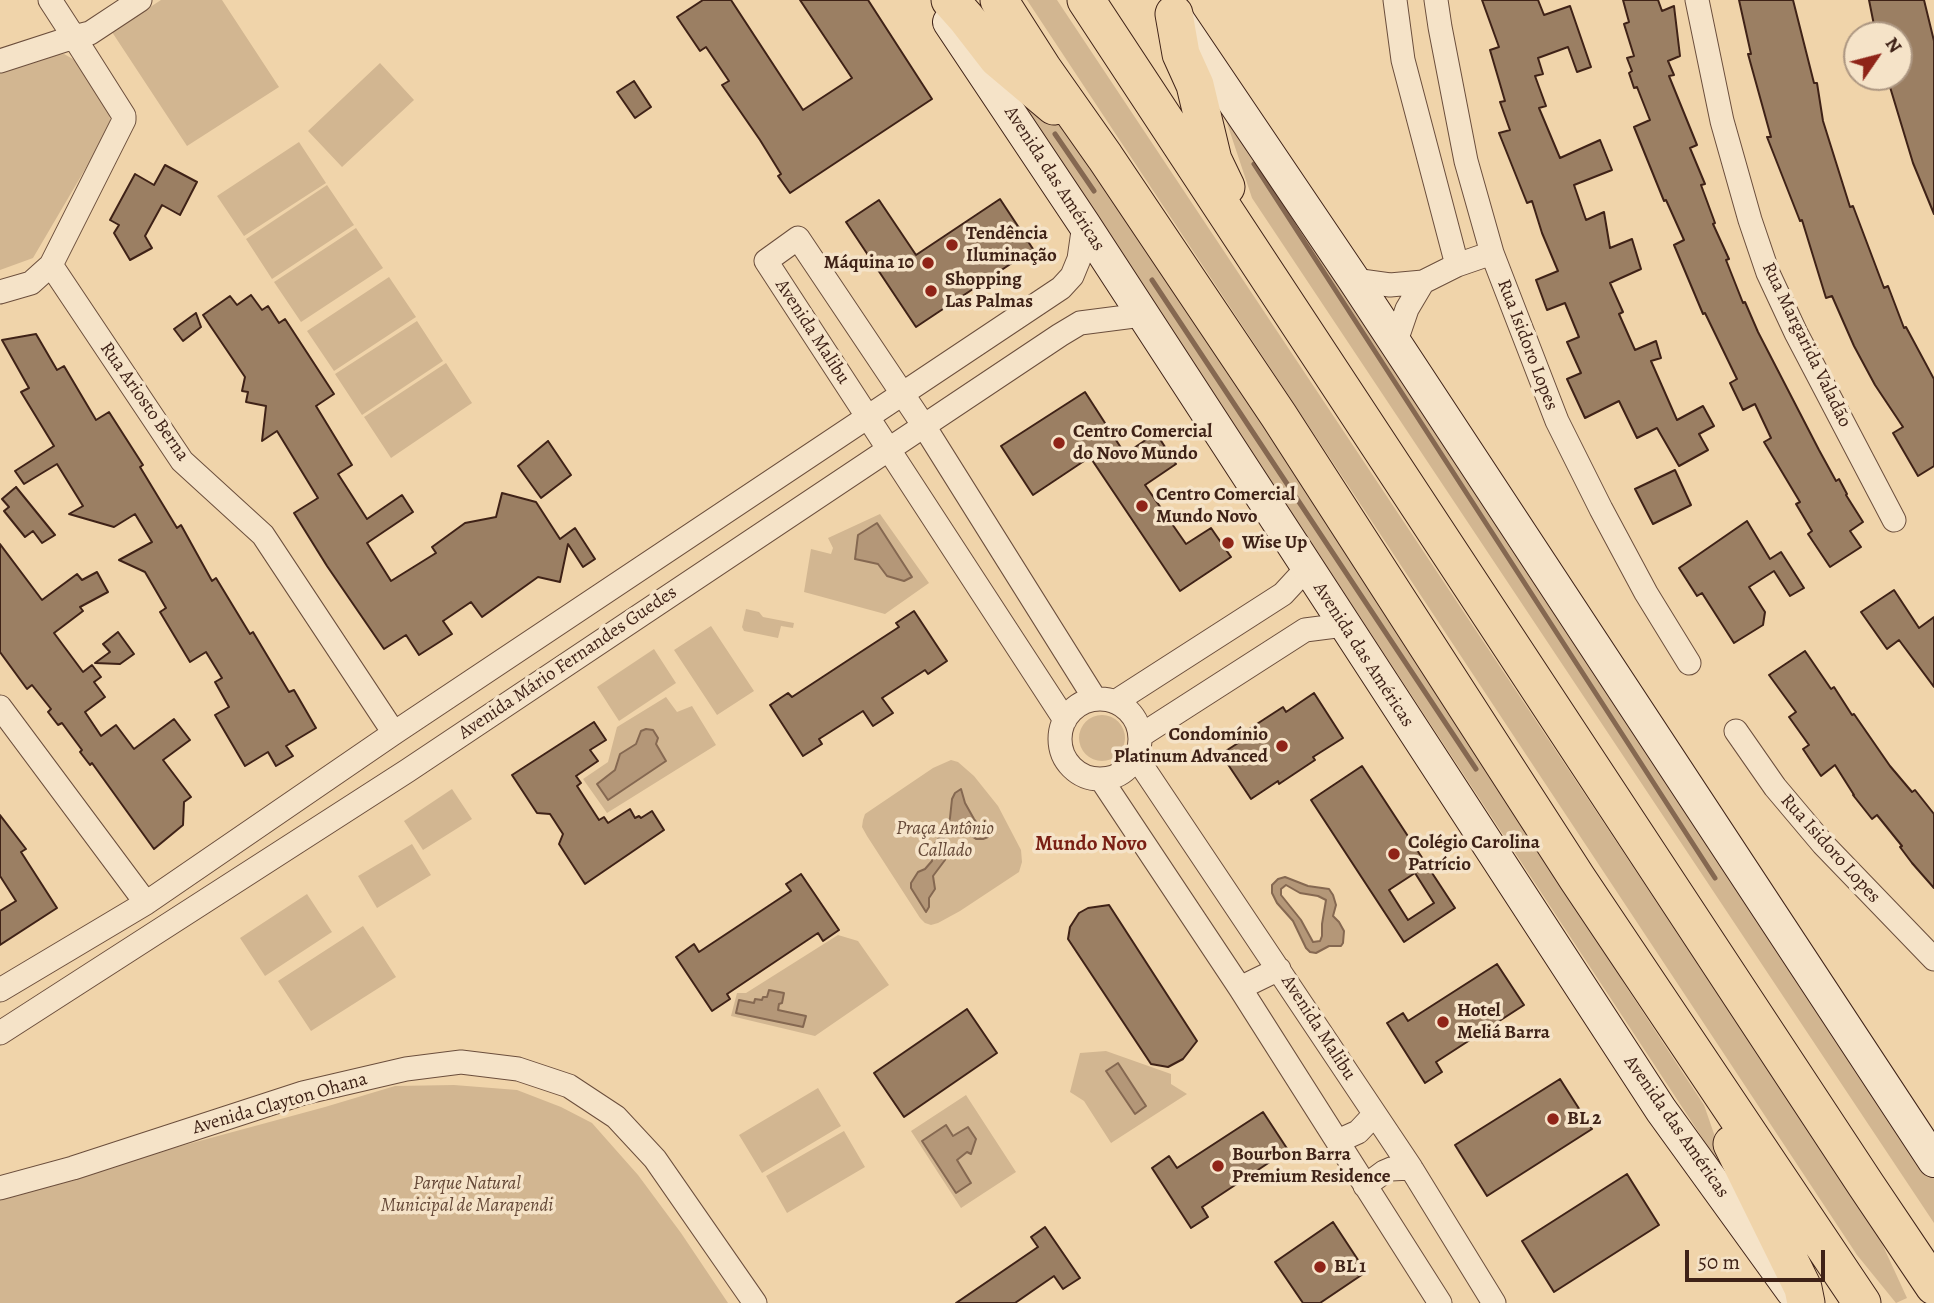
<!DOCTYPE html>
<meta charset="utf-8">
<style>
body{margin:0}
#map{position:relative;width:1934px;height:1303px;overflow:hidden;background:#f0d4aa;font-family:Alegreya,serif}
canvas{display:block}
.north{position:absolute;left:1843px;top:21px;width:70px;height:70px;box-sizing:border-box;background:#f5e3c8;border:2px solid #ac9681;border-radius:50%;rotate:55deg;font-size:19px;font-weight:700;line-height:28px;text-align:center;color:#3f2217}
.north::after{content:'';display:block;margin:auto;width:24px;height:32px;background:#8f2418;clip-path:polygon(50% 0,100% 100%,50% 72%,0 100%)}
.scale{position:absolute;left:1685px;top:1250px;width:140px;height:32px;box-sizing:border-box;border:4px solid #3f2217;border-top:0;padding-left:9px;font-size:21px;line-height:24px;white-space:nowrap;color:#3f2217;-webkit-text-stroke:5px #f5e3c8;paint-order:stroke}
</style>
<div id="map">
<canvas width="1934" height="1303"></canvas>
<div class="north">N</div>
<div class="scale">50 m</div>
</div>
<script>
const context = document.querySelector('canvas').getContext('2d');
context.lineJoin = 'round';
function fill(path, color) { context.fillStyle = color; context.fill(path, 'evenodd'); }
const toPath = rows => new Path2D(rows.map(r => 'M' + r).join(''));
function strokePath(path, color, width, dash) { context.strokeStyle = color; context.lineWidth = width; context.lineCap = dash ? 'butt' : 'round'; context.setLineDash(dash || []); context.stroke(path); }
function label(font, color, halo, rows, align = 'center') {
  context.font = font + ' Alegreya,serif'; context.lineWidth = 7; context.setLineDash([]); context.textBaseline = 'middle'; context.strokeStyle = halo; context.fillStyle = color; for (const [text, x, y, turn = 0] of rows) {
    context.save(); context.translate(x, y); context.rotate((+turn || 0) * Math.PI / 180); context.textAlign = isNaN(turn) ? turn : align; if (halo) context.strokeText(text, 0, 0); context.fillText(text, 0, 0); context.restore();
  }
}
fill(toPath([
 [161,0,222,0,279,87,187,146,112,32],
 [1027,0,1057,0,1879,1237,1907,1298,1896,1303,1857,1255],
 [64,54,80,63,108,106,111,125,33,258,0,270,0,71,50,55],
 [380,63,414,100,342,167,308,131],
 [1008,81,1052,116,1065,131,1146,252,1227,363,1556,866,1625,985,1704,1105,1730,1180],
 [1214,84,1934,1176,1934,1223,1252,198],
 [299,142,326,183,244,236,217,196],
 [327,185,354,225,272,279,246,239],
 [356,228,383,268,301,322,274,282],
 [389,277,416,317,334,371,307,331],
 [417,321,443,361,362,415,335,374],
 [446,363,472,403,391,458,364,417],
 [880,514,929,583,885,614,804,592,811,549,831,554,833,548,828,538],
 [746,609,759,612,763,617,794,623,793,628,781,626,778,638,744,631,742,627],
 [711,626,754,691,717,715,674,650],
 [654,649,676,683,619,721,597,687],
 [666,697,677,712,692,706,716,745,607,813,583,779,608,762,617,727],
 '1079 738a23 23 0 1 1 46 0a23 23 0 1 1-46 0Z',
 [951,760,958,762,974,776,998,806,1021,850,1022,862,1019,872,960,911,938,923,931,925,925,923,920,918,867,836,862,827,863,820,865,814,933,768],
 [452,789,472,819,423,850,404,821],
 [412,844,431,875,377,908,358,876],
 [307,894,332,932,265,976,240,938],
 [363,926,396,977,311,1031,278,981],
 [838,935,858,941,889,985,815,1036,731,1016,737,993,746,993],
 [1106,1051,1171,1074,1171,1084,1187,1094,1111,1143,1084,1101,1070,1092,1080,1053],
 [454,1085,517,1090,561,1107,592,1123,638,1175,681,1233,728,1303,0,1303,0,1195,325,1107,395,1086],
 [818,1088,841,1126,762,1173,739,1135],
 [966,1095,1016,1172,961,1208,911,1131],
 [844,1131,865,1167,787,1213,766,1176]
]), '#d2b691');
const water = toPath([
 [877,523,912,577,904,581,887,576,878,564,855,559,858,535,877,523],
 [646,729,653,730,658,738,656,744,666,761,608,800,597,784,615,770,620,754,636,744,641,731,646,729],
 [961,789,965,803,974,819,988,837,983,839,976,839,959,827,947,834,943,839,945,860,933,876,935,889,929,898,929,907,926,912,911,888,911,883,918,872,925,869,932,861,931,849,948,825,950,818,952,799,955,793,961,789],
 [1285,877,1308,886,1329,889,1333,895,1336,905,1333,916,1339,922,1344,931,1343,943,1341,946,1329,946,1316,953,1310,952,1306,948,1293,921,1277,903,1272,893,1272,885,1278,879,1285,877],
 [1286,885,1300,893,1318,896,1326,900,1322,924,1322,936,1320,941,1313,942,1301,920,1281,895,1281,889,1286,885],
 [769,990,784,993,782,1003,779,1004,778,1010,806,1016,803,1027,736,1013,739,1000,754,1003,755,999,762,1000,763,997,767,997,769,990],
 [1118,1063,1146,1106,1135,1114,1106,1071,1118,1063],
 [946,1125,953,1136,968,1127,976,1139,971,1154,967,1152,957,1160,971,1183,956,1193,922,1141,946,1125]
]);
fill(water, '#b49778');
strokePath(water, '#856851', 2);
strokePath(toPath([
 [1055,134,1094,191],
 [1254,164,1715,878],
 [1152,280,1476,769]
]), '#856851', 5);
const building = toPath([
 [703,0,731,0,803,110,852,78,800,0,868,0,932,99,790,193,778,176,781,174,760,140,722,85,729,81,706,47,700,51,677,17,703,0],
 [1482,0,1538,0,1544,15,1570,6,1591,67,1577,72,1568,47,1538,58,1543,74,1535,76,1546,106,1539,108,1560,158,1600,140,1612,170,1574,185,1586,220,1604,212,1610,248,1632,239,1641,269,1610,283,1623,312,1619,314,1635,350,1656,341,1661,358,1651,361,1677,420,1703,406,1714,426,1699,434,1708,450,1679,466,1657,428,1637,438,1619,401,1585,418,1567,379,1581,373,1567,342,1579,337,1565,303,1547,310,1536,280,1558,271,1542,233,1532,201,1527,203,1499,133,1510,130,1500,102,1505,101,1490,50,1499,47,1482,0],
 [1623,0,1658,0,1662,11,1674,6,1680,56,1668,61,1674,75,1669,76,1697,145,1690,148,1705,184,1701,185,1715,223,1713,224,1729,259,1726,260,1743,303,1745,302,1758,332,1819,450,1836,481,1839,479,1847,494,1846,495,1863,522,1850,531,1861,547,1830,567,1808,534,1812,531,1796,504,1800,502,1764,442,1771,438,1755,404,1743,410,1730,383,1737,379,1705,313,1703,314,1674,245,1684,240,1666,200,1664,201,1634,127,1650,120,1637,87,1634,88,1629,73,1632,71,1627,58,1634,56,1624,24,1629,22,1623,0],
 [1739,0,1793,0,1814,83,1817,83,1823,121,1850,207,1853,206,1884,288,1888,286,1904,328,1906,327,1934,379,1934,466,1918,476,1893,433,1903,427,1875,385,1854,346,1832,296,1826,298,1802,220,1800,221,1767,137,1771,137,1748,54,1751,54,1739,0],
 [1869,0,1924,0,1934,41,1934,214,1913,163,1887,77,1899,77,1899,35,1876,35,1869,0],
 [634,81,651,107,635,118,617,92,634,81],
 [165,165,197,182,180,215,162,205,145,236,152,248,130,260,114,233,119,225,110,220,135,174,154,185,165,165],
 [1000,199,1033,249,916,327,846,222,879,200,916,255,1000,199],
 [251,295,262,310,268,306,279,323,285,319,334,394,316,406,352,465,338,474,367,519,402,495,413,512,367,543,391,581,436,553,432,547,465,523,496,517,502,493,536,502,560,539,575,528,595,559,583,567,568,544,560,582,538,577,482,617,471,602,443,621,452,634,419,655,406,635,384,649,327,566,294,513,318,498,277,431,262,441,266,406,246,402,248,392,242,391,245,377,203,315,230,296,237,305,251,295],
 [196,313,201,327,183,341,174,329,196,313],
 [36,334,57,370,64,366,96,420,109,412,143,465,140,467,177,528,181,525,212,581,216,578,250,634,253,632,289,692,294,690,316,728,286,746,293,756,276,766,268,752,245,766,215,715,229,707,215,682,222,678,206,652,190,662,160,612,166,608,145,572,119,560,152,542,135,514,114,527,69,514,83,506,57,464,24,484,15,471,54,446,21,392,29,388,2,340,36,334],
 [1085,392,1125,454,1156,433,1176,464,1145,485,1186,544,1211,528,1231,557,1180,591,1090,457,1033,495,1001,446,1085,392],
 [548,441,571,475,541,498,518,466,548,441],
 [1675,470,1691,505,1653,524,1635,489,1675,470],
 [16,487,55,535,42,543,33,531,25,537,4,511,9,507,2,499,16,487],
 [1747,521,1770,559,1781,552,1804,588,1790,596,1774,571,1749,587,1765,612,1763,625,1734,643,1702,593,1697,596,1679,568,1747,521],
 [0,544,42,600,77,574,82,580,97,572,108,592,80,607,83,611,54,633,83,672,92,665,101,677,94,682,105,697,85,712,101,736,116,725,134,749,174,719,190,740,163,760,191,797,184,802,183,825,154,849,92,763,90,765,80,752,82,750,62,723,58,725,48,712,51,709,32,685,27,689,0,652,0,544],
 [1894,590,1919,628,1934,617,1934,687,1899,640,1887,649,1861,612,1894,590],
 [914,611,947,661,928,674,925,670,882,698,893,713,873,726,863,711,819,739,822,744,803,756,770,705,788,693,792,697,853,657,899,627,896,623,914,611],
 [118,632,134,654,120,664,95,663,110,652,103,644,118,632],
 [1805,651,1831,689,1834,687,1852,715,1854,714,1890,766,1912,792,1915,790,1934,814,1934,888,1912,863,1900,847,1902,846,1877,815,1872,819,1853,795,1854,795,1835,765,1821,776,1803,749,1809,745,1789,717,1796,712,1769,675,1805,651],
 [1314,693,1343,738,1313,757,1315,760,1279,784,1278,781,1251,799,1221,754,1249,736,1246,731,1283,707,1286,712,1314,693],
 [594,722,606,740,590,750,598,761,576,776,581,783,577,786,599,820,604,817,608,823,630,809,635,818,639,816,641,818,652,811,664,830,585,884,559,844,563,834,550,814,537,813,512,775,594,722],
 [1362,766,1455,908,1404,942,1311,800,1362,766],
 [1415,873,1434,903,1408,920,1389,890,1415,873],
 [0,815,26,849,21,852,57,908,0,945,0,911,16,901,0,876,0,815],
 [801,874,839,930,823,941,818,933,727,994,730,999,712,1011,676,957,694,944,699,952,791,891,786,884,801,874],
 [1109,905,1197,1041,1183,1059,1168,1067,1151,1064,1068,939,1070,927,1079,913,1088,908,1109,905],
 [1497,964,1524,1005,1436,1062,1442,1072,1425,1083,1387,1023,1403,1013,1408,1021,1497,964],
 [967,1009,997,1053,904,1117,874,1073,967,1009],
 [1560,1079,1592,1129,1487,1196,1455,1145,1560,1079],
 [1263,1112,1288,1150,1202,1207,1208,1217,1191,1228,1152,1168,1169,1156,1177,1168,1263,1112],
 [1627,1174,1659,1225,1554,1292,1522,1241,1627,1174],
 [1333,1222,1366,1272,1320,1303,1303,1303,1275,1262,1333,1222],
 [1045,1227,1080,1278,1063,1289,1054,1276,1015,1303,956,1303,1038,1247,1031,1237,1045,1227]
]);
fill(building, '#9b7f63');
strokePath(building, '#3f2217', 2);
const minor = toPath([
 [50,0,74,37,90,33,140,0],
 [1395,0,1403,60,1457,265],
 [1436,0,1440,27,1466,161,1492,253,1557,421,1601,509,1646,593,1689,663],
 [1697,0,1722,121,1750,220,1768,273,1796,333,1894,520],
 [0,61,74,37,124,116,124,120,51,265,31,283,0,292],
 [51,265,182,461,263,535,394,733],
 [1354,280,1390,285,1423,282,1457,265,1492,253],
 [1395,344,1407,309,1423,282],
 '1060 739a40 40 0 1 1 80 0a40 40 0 1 1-80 0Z',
 [1115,702,1283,594,1307,568],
 [0,707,146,903],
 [1065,720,766,261,798,238,924,426,1095,699],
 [1736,731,1775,787,1823,844,1934,959],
 [1140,736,1305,630,1344,625],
 [1136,757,1411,1168,1494,1303],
 [1101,779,1240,988,1440,1303],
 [1240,988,1279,969],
 [0,990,146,903,394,733,1061,288,1072,276,1079,259,1084,224],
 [0,1033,407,771,1060,335,1080,323,1142,315],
 [1338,1141,1358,1132,1374,1115],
 [1365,1186,1384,1172,1391,1169,1411,1168],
 [0,1188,73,1168,303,1093,406,1069,461,1062,518,1069,569,1086,616,1117,655,1159,755,1303]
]);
const secondary = toPath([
 [1179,21,1354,280,1934,1161],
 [949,22,1084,224,1661,1110,1792,1291]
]);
const trunk = toPath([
 [950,0,966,18,997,58,1054,106],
 [999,0,1043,69,1105,157,1279,416,1577,878,1862,1303],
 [1086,0,1866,1185,1934,1286],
 [1174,14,1181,54,1195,85,1213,160,1226,187],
 [1732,1144,1803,1288,1806,1303]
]);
strokePath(minor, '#6b4e3c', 25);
strokePath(secondary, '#3f2217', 34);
strokePath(trunk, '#3f2217', 39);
strokePath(minor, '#f5e3c8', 23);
strokePath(secondary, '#f5e3c8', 32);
strokePath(trunk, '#f0d4aa', 37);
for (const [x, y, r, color] of [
 [952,245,7,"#8f2418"],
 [928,263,7,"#8f2418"],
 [931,291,7,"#8f2418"],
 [1059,443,7,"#8f2418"],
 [1142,506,7,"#8f2418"],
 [1228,543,7,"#8f2418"],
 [1282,746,7,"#8f2418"],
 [1394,854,7,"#8f2418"],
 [1443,1022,7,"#8f2418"],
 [1553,1119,7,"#8f2418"],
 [1218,1166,7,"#8f2418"],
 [1320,1267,7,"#8f2418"]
]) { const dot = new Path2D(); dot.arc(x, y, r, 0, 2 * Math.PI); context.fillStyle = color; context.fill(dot); strokePath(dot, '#f5e3c8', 2.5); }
label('19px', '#3f2217', '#f5e3c8', [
 ["Avenida das Américas",1054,179,57],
 ["Avenida Malibu",812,332,57],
 ["Rua Isidoro Lopes",1527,345,69],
 ["Rua Margarida Valadão",1806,345,64],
 ["Rua Ariosto Berna",144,402,55],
 ["Avenida das Américas",1363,655,57],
 ["Avenida Mário Fernandes Guedes",568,663,-34],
 ["Rua Isidoro Lopes",1830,849,48],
 ["Avenida Malibu",1318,1028,57],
 ["Avenida Clayton Ohana",280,1104,-16],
 ["Avenida das Américas",1676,1127,55]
]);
label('bold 19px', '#3f2217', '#f5e3c8', [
 ["Tendência",966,234],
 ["Iluminação",966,256],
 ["Máquina 10",914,263,"right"],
 ["Shopping",945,280],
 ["Las Palmas",945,302],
 ["Centro Comercial",1073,432],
 ["do Novo Mundo",1073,454],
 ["Centro Comercial",1156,495],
 ["Mundo Novo",1156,517],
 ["Wise Up",1242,543],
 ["Condomínio",1268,735,"right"],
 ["Platinum Advanced",1268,757,"right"],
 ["Colégio Carolina",1408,843],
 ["Patrício",1408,865],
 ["Hotel",1457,1011],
 ["Meliá Barra",1457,1033],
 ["BL 2",1567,1119],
 ["Bourbon Barra",1232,1155],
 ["Premium Residence",1232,1177],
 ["BL 1",1334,1267]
], 'left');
label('italic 19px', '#644736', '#f5e3c8', [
 ["Praça Antônio",945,829],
 ["Callado",945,851],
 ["Parque Natural",467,1184],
 ["Municipal de Marapendi",467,1206]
]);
label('bold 21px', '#7a1f14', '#f5e3c8', [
 ["Mundo Novo",1091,845]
]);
</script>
